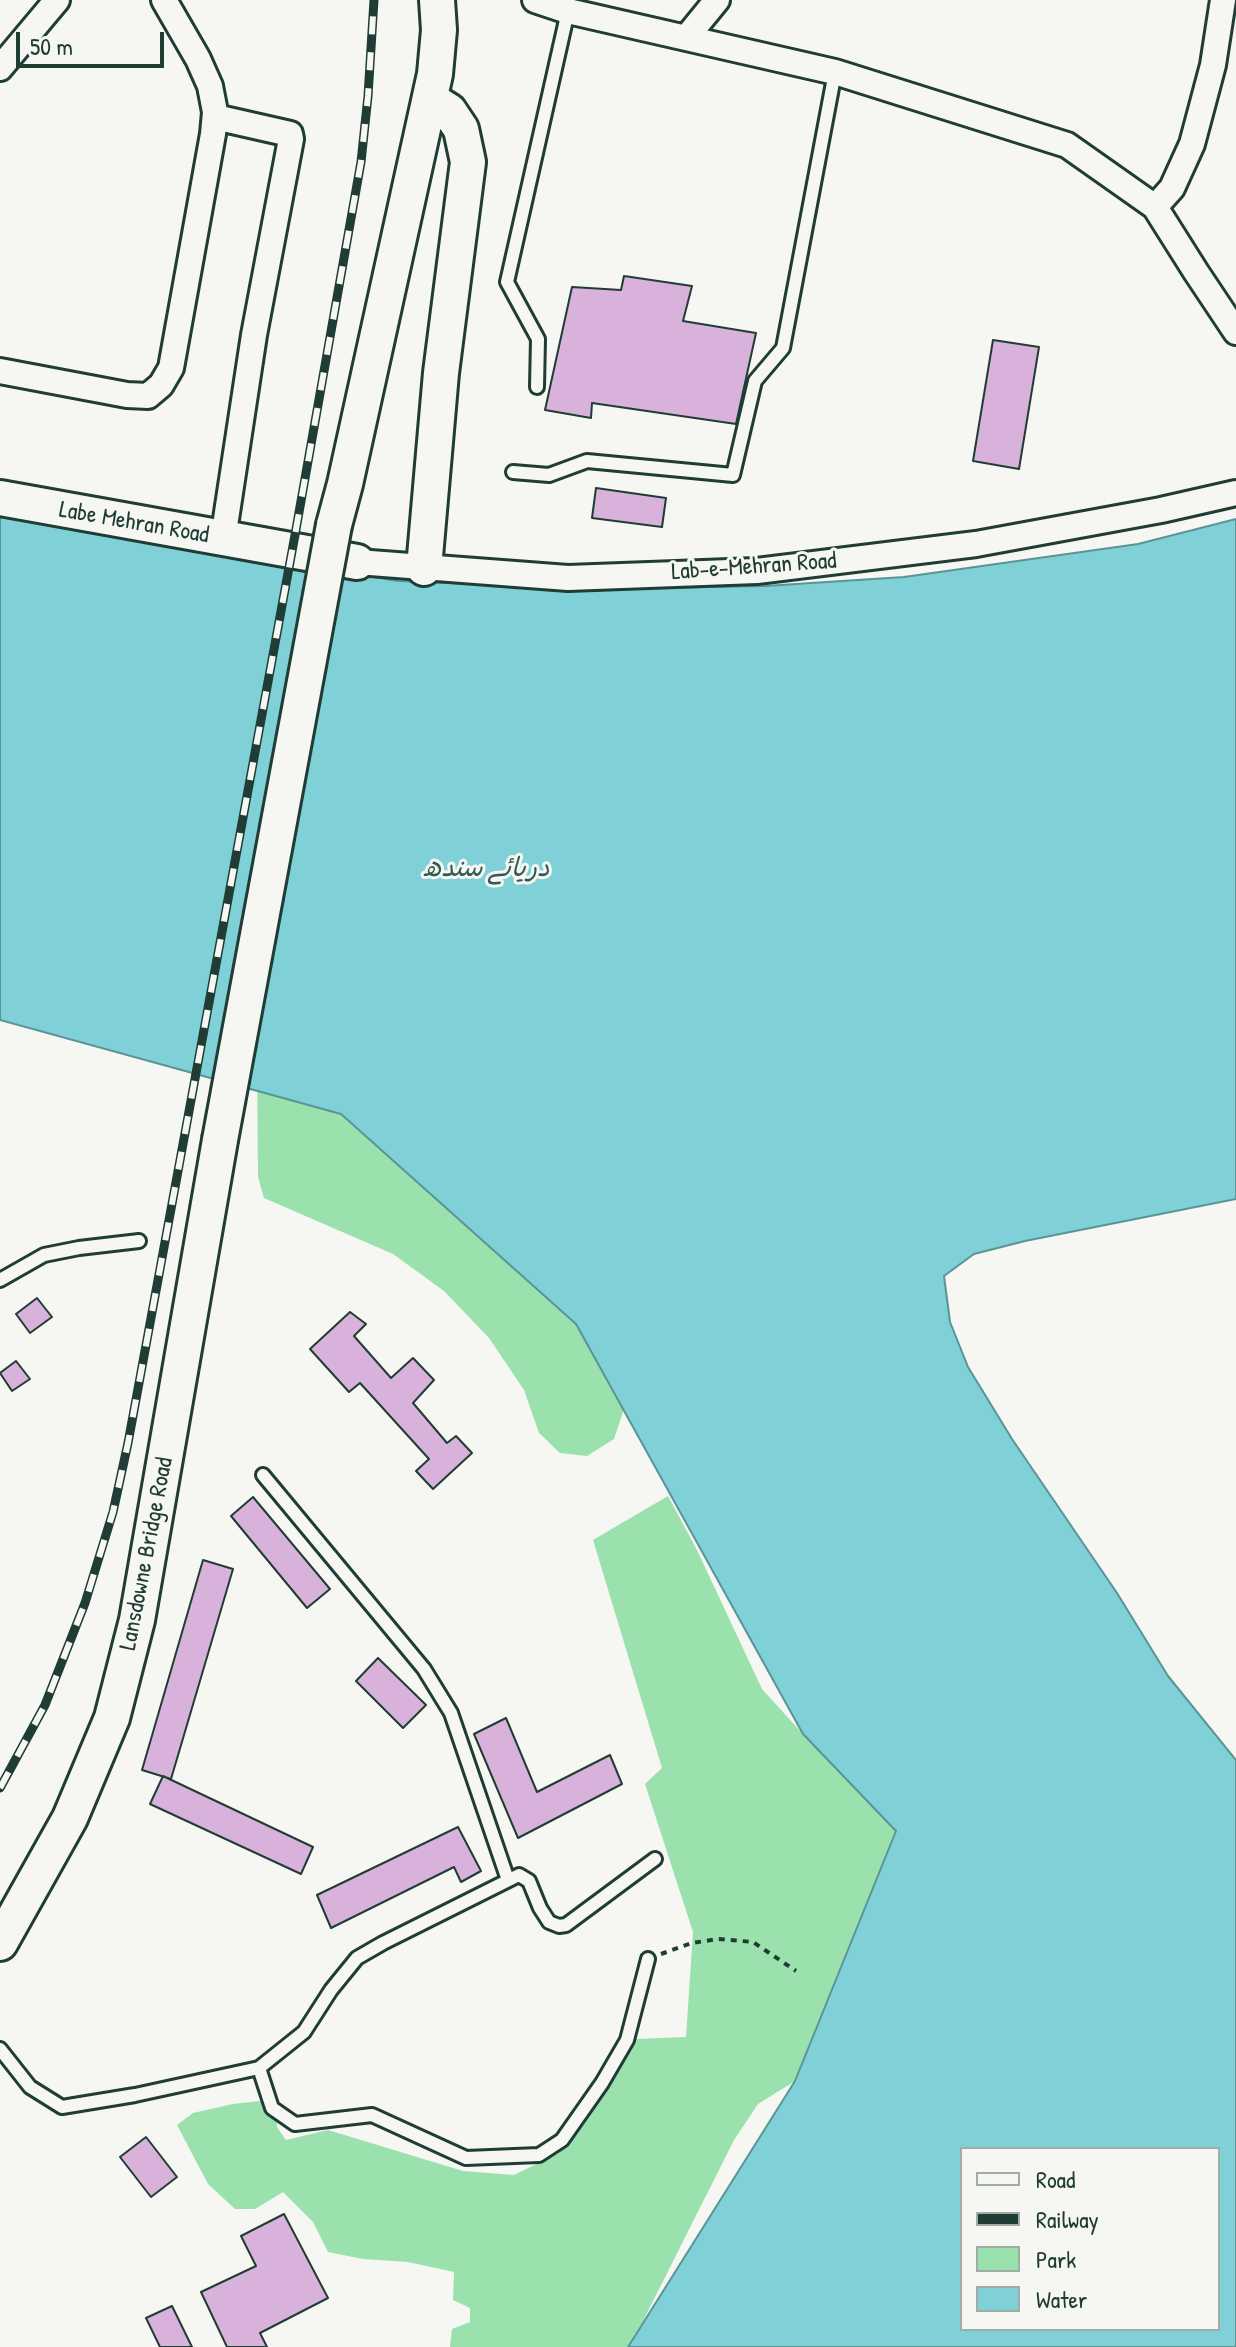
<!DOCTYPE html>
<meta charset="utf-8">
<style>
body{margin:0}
#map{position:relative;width:1236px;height:2347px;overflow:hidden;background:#f6f6f2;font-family:"Patrick Hand",sans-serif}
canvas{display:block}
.legend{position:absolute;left:960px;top:2147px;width:260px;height:184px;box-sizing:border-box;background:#f6f6f2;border:2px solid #a0aca6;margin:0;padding:10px 14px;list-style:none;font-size:24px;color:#1f3d34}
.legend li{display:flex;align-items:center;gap:16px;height:40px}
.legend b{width:40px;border:2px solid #a0aca6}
.scale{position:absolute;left:16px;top:32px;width:148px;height:36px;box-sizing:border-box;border:4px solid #1f3d34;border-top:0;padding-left:10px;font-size:24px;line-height:28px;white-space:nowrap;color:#1f3d34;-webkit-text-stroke:6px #f6f6f2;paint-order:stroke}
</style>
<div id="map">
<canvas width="1236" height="2347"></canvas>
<ul class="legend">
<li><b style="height:10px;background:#f6f6f2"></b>Road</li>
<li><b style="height:10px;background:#1f3d34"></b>Railway</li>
<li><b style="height:22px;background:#9be1ae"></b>Park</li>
<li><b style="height:22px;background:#7fd0d7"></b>Water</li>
</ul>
<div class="scale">50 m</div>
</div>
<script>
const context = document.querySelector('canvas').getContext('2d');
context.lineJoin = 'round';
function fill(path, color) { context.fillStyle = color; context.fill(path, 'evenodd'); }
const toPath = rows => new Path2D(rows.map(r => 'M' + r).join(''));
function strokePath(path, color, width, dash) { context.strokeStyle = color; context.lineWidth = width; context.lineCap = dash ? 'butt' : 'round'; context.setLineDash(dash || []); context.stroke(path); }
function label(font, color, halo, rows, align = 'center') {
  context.font = font + ' "Patrick Hand","Playpen Sans Arabic",sans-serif'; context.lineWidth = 6; context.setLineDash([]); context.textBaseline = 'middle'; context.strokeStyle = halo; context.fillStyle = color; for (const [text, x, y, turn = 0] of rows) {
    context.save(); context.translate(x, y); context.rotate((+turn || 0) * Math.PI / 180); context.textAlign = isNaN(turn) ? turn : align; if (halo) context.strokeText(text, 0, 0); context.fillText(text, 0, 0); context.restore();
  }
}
fill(toPath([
 [257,1060,502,1218,630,1391,614,1439,587,1456,560,1453,539,1433,524,1390,489,1338,444,1291,393,1254,264,1198,258,1177],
 [668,1496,697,1550,762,1689,803,1734,851,1768,896,1831,861,1936,795,2081,758,2104,734,2140,643,2321,627,2347,450,2347,452,2329,470,2322,470,2308,453,2300,454,2272,408,2262,363,2259,328,2252,313,2222,283,2192,255,2209,235,2209,208,2184,177,2125,193,2113,233,2104,278,2099,277,2127,286,2140,328,2130,463,2171,514,2175,559,2153,597,2103,635,2039,686,2037,693,1932,645,1784,662,1768,593,1540]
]), '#9be1ae');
const water = toPath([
 [0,517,398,581,602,589,765,586,904,577,1138,544,1236,519,1236,1199,1025,1241,974,1254,944,1276,950,1322,968,1367,1012,1439,1117,1593,1168,1676,1236,1760,1236,2347,628,2347,795,2081,896,1831,803,1734,576,1324,341,1114,0,1020,0,517],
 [962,2149,1218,2149,1218,2329,962,2329,962,2149]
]);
fill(water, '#7fd0d7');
strokePath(water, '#599596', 2);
const building = toPath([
 [624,276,692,286,683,321,756,333,736,424,592,403,591,418,545,410,572,287,621,290,624,276],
 [993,340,1039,347,1019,469,973,461,993,340],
 [596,488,666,498,662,527,592,518,596,488],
 [37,1298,52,1317,30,1333,16,1314,37,1298],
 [350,1312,366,1324,354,1336,391,1378,413,1358,434,1380,413,1403,447,1443,456,1436,472,1453,433,1489,416,1471,429,1459,360,1383,349,1392,310,1349,350,1312],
 [16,1361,30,1379,12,1391,0,1373,16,1361],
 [253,1497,330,1589,307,1608,231,1516,253,1497],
 [203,1560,233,1569,171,1779,142,1770,203,1560],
 [378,1658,426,1705,403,1728,356,1681,378,1658],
 [506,1718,537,1792,610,1755,622,1784,518,1838,474,1734,506,1718],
 [163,1776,313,1847,301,1874,150,1804,163,1776],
 [458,1827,481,1871,461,1882,454,1867,331,1928,317,1895,458,1827],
 [146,2137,177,2177,151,2197,120,2157,146,2137],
 [284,2214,328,2298,260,2333,267,2347,227,2347,201,2292,256,2266,241,2236,284,2214],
 [172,2306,192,2347,160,2347,146,2318,172,2306]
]);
fill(building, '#d8b2da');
strokePath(building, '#1f3d34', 2);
const lane = toPath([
 [537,387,538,339,507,282,568,11],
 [513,472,549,475,587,461,733,475,755,381,783,348,835,72],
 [0,1280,44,1255,79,1248,139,1241],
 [263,1475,424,1669,451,1713,508,1880],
 [0,2049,30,2087,62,2107,135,2095,259,2068,304,2032,331,1990,357,1958,383,1943,519,1875,529,1881,540,1908,549,1922,559,1926,566,1925,655,1859],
 [259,2068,272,2108,295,2124,372,2115,466,2158,539,2155,562,2140,602,2083,627,2040,648,1959]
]);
const street = toPath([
 [535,0,568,11,835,72,1067,145,1155,207,1196,272,1236,332],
 [686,38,717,0],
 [0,68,57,0],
 [215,117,290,134,291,139,254,335,223,539],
 [1155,207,1172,188,1192,144,1213,65,1223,0],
 [0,371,127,395,148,396,161,385,171,368,213,134,215,112,210,86,198,59,164,0],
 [357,562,568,578,757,571,976,544,1161,510,1236,493]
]);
const secondary = toPath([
 [0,498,357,562],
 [334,525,345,484,435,74,439,30,437,0],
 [424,568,441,373,468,162,461,129,449,111,430,99],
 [0,1943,70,1818,112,1718,137,1620,220,1140]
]);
strokePath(lane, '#1f3d34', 18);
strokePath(street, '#1f3d34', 30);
strokePath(secondary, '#1f3d34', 40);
strokePath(toPath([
 [661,1954,692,1943,718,1939,753,1942,796,1971]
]), '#1f3d34', 4, [6, 6]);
strokePath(lane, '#f6f6f2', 12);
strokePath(street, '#f6f6f2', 24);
strokePath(secondary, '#f6f6f2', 34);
const rail = toPath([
 [0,1788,45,1705,85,1603,113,1512,128,1443,295,535,361,162,368,96,374,0]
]);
strokePath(rail, '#1f3d34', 9);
strokePath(rail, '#f6f6f2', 6, [18]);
const secondaryBridge = toPath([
 [220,1140,334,525]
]);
strokePath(secondaryBridge, '#1f3d34', 40, []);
strokePath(secondaryBridge, '#f6f6f2', 34);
label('24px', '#1f3d34', '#f6f6f2', [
 ["Labe Mehran Road",134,523,10],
 ["Lab-e-Mehran Road",754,567,-4],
 ["Lansdowne Bridge Road",147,1554,-79]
]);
label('italic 26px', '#325a55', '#f6f6f2', [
 ["دریائے سندھ",486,869]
]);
</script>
